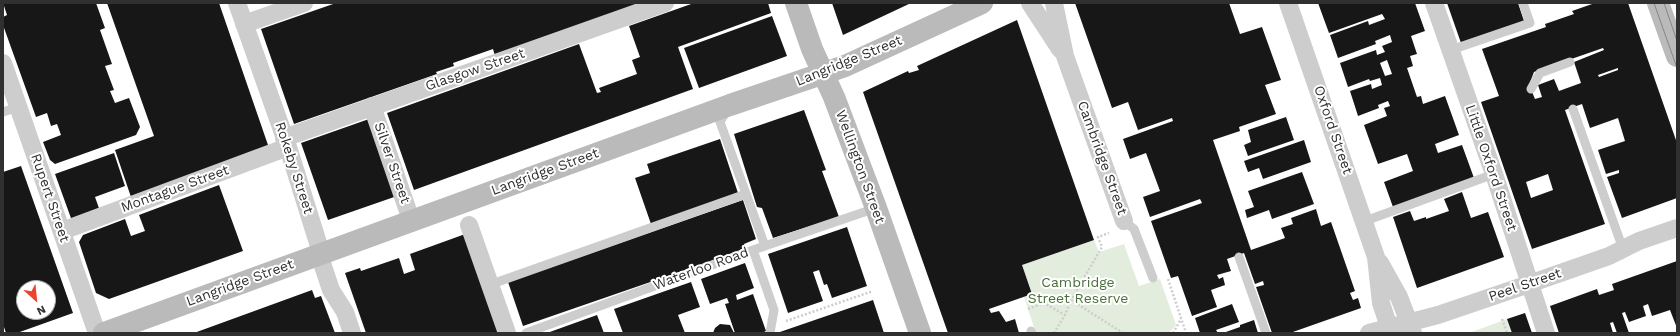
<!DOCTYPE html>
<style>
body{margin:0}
#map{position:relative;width:1680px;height:336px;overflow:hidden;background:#fff;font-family:"Work Sans",sans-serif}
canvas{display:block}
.frame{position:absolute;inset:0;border:4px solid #303030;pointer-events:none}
.north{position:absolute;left:16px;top:280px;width:40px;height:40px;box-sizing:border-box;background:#fff;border:1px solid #acacac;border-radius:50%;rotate:153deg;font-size:11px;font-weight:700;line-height:16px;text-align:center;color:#303030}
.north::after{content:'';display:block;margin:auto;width:14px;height:18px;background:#ea452f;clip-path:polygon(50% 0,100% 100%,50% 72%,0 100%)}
</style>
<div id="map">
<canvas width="1680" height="336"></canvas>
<div class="frame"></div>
<div class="north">N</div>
</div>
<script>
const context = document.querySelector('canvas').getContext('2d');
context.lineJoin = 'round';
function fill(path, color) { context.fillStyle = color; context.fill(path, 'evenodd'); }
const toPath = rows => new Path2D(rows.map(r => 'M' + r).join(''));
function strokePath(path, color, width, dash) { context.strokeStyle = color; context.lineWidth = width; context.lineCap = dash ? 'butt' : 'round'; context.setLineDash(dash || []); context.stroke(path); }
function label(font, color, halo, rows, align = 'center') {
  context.font = font + ' "Work Sans",sans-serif'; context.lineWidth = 4; context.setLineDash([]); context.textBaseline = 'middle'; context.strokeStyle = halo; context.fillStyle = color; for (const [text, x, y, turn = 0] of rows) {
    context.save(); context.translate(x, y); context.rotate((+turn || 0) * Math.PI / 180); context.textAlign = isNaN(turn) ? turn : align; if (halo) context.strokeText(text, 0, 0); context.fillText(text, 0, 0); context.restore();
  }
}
fill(toPath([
 [1094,240,1099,252,1124,244,1139,286,1160,279,1176,325,1169,333,1026,333,1035,330,1024,297,1032,294,1022,265],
 [1507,319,1512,333,1469,333]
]), '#e3edde');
fill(toPath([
 [3,3,96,3,105,28,100,30,112,64,105,66,114,90,110,91,115,103,129,98,140,127,136,135,55,164,50,160,43,142,61,135,57,124,51,126,47,113,36,117,3,25,3,17,7,15],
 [107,3,219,3,268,145,265,149,131,197,115,150,154,136],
 [336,3,643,3,495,56,493,49,453,63,454,66,436,72,437,74,294,124,261,29],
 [694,3,768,3,771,13,678,47,693,89,414,190,387,113,579,44,597,93,601,92,599,88,637,74,632,60,640,57,629,26],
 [832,3,911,3,843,35],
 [1075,3,1229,3,1240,34,1262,27,1281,80,1265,85,1276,114,1239,127,1240,131,1213,140,1251,250,1285,238,1281,228,1293,224,1291,218,1316,209,1321,226,1331,222,1355,291,1350,293,1353,300,1358,298,1361,308,1290,333,1272,333,1256,287,1264,285,1263,281,1255,284,1244,253,1227,259,1231,271,1217,275,1219,279,1223,277,1225,285,1211,290,1217,307,1192,316,1178,276,1171,278,1151,221,1202,203,1200,199,1150,217,1143,197,1160,191,1146,153,1130,159,1123,139,1173,121,1172,118,1138,130,1128,102,1112,108],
 [1318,3,1415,3,1425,31,1411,36,1417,54,1410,56,1413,66,1407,68,1417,97,1421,96,1423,104,1445,96,1459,135,1435,144,1438,153,1462,145,1474,178,1393,207,1384,182,1413,171,1407,154,1378,164,1364,125,1387,116,1384,108,1390,106,1388,101,1378,105,1379,108,1358,116,1350,91,1371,84,1372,89,1382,85,1380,78,1370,81,1369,79,1348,87,1340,63,1376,50,1377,55,1385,52,1382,46,1392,42,1390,35,1375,41,1376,44,1338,58,1330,35,1368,21,1369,25,1385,19,1382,14,1329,33],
 [1387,60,1392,74,1385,76,1380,63],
 [1447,3,1518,3,1524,21,1461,43],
 [1595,3,1628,3,1677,143,1677,198,1622,218,1607,177,1619,173,1619,170,1606,174,1598,150,1625,141,1618,118,1590,128,1582,104,1565,110,1605,224,1532,249,1481,102,1499,96,1482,49,1546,27,1545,24,1574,14,1572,11],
 [1603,48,1604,50,1574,62,1581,83,1559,91,1554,79,1538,85,1542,97,1535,99,1529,85,1534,72],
 [1618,68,1618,70,1599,77,1598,75],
 [1548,174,1553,190,1531,198,1526,182],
 [772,16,787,56,699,88,684,48],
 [1017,20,1094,240,1022,265,1032,294,989,309,991,313,999,311,1006,322,1015,319,1019,333,948,333,863,92,908,71,909,73,919,70,917,66],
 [804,110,826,170,822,171,839,217,773,238,762,208,757,207,734,134],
 [1286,117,1294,140,1248,156,1244,145,1251,142,1248,130],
 [369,119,397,196,328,220,301,143],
 [720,139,738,193,651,224,635,178,650,173,647,164],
 [1304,140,1311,162,1263,179,1259,168,1248,172,1244,161],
 [114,153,125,186,95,197,100,211,72,221,55,174],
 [21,166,73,313,17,333,6,333,3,324,3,172],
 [24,288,48,288,48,312,24,312],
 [1302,172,1314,204,1272,219,1269,210,1247,218,1245,210,1254,207,1248,191],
 [219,185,243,251,109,299,96,293,79,242,83,235,125,219,131,236,145,231,139,215],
 [1462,192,1471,218,1488,212,1504,257,1417,288,1393,217,1410,211,1414,221,1426,217,1426,219,1449,211,1444,199],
 [743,200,756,239,744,244,746,249,523,326,508,282],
 [847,227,867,286,832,298,827,284,824,285,819,270,813,272,823,301,788,313,768,254],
 [468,233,503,333,366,333,345,273,360,268,361,271,399,258,404,274,415,270,410,254],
 [1677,261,1677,328,1670,310,1652,316,1648,304,1643,306,1646,316,1629,322,1625,312,1622,313,1629,333,1617,333,1613,322,1610,323,1613,333,1559,333,1550,306,1597,289,1599,295,1614,290,1612,284],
 [745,263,754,288,736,295,737,300,753,294,766,331,762,333,735,333,725,304,729,303,727,298,710,304,701,279],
 [691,282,700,307,678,315,685,333,623,333,614,309],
 [312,290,315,298,321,296,335,333,194,333],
 [873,300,884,333,777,333],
 [1232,304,1239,322,1216,330,1218,333,1200,333,1195,318],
 [1525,313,1532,333,1512,333,1507,319],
 [597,315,604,333,547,333],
 [1254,320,1258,333,1223,333,1240,327,1240,325],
 [720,324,730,325,734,333,713,333,715,328]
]), '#171717');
strokePath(toPath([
 [1168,279,1186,333],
 [1071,300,1123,333],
 [1028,309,1044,303,1065,315],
 [1502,319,1507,333],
 [786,321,873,291],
 [1054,333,1065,315,1071,300,1102,247,1098,237,1109,233],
 [1173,333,1181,319]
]), '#cdcdcd', 2.5, [2, 2]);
strokePath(toPath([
 [1451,50,1530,23,1523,3],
 [1531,89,1540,73,1570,62],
 [728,109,720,122,765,246],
 [1573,109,1623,249],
 [3,112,18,107],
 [1124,221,1134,229,1153,278],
 [1365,221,1494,174],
 [753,250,774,310,770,333],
 [1239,257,1266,333],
 [489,285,746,194],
 [1031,331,1032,333],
 [526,333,753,250,876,208]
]), '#cdcdcd', 9);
strokePath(toPath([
 [237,3,288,147,318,243,323,266,331,290,345,312,352,333],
 [1030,3,1060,49],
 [1054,3,1065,56,1124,221],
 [1288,3,1376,257,1381,303,1391,333],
 [1434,3,1494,174,1546,333],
 [244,24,304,3],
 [3,63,97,333],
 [372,106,411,220],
 [284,138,665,3],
 [469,225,507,333],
 [62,231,288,147],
 [1380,263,1399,297,1413,333],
 [1369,333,1438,315,1529,284,1609,256,1639,241,1677,228]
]), '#cdcdcd', 18);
strokePath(toPath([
 [796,3,812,49,834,97,876,208,920,333],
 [1658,3,1677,56],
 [104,333,730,105,845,66,982,3]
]), '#bababa', 22);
strokePath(toPath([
 [1654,3,1677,68],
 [1664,3,1677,41]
]), '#858585', 1);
label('14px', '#303030', '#fff', [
 ["Langridge Street",849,61,-22],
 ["Glasgow Street",475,70,-19],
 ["Oxford Street",1333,130,71],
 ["Cambridge Street",1102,158,70],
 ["Silver Street",392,163,71],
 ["Wellington Street",860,167,70],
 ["Rokeby Street",294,168,72],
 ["Little Oxford Street",1491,168,71],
 ["Langridge Street",545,172,-20],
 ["Montague Street",175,189,-20],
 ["Rupert Street",50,198,71],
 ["Waterloo Road",701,269,-20],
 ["Langridge Street",240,283,-20],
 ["Peel Street",1525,285,-19]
]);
label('14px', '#4a6e3c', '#fff', [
 ["Cambridge",1078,283],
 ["Street Reserve",1078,299]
]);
</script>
